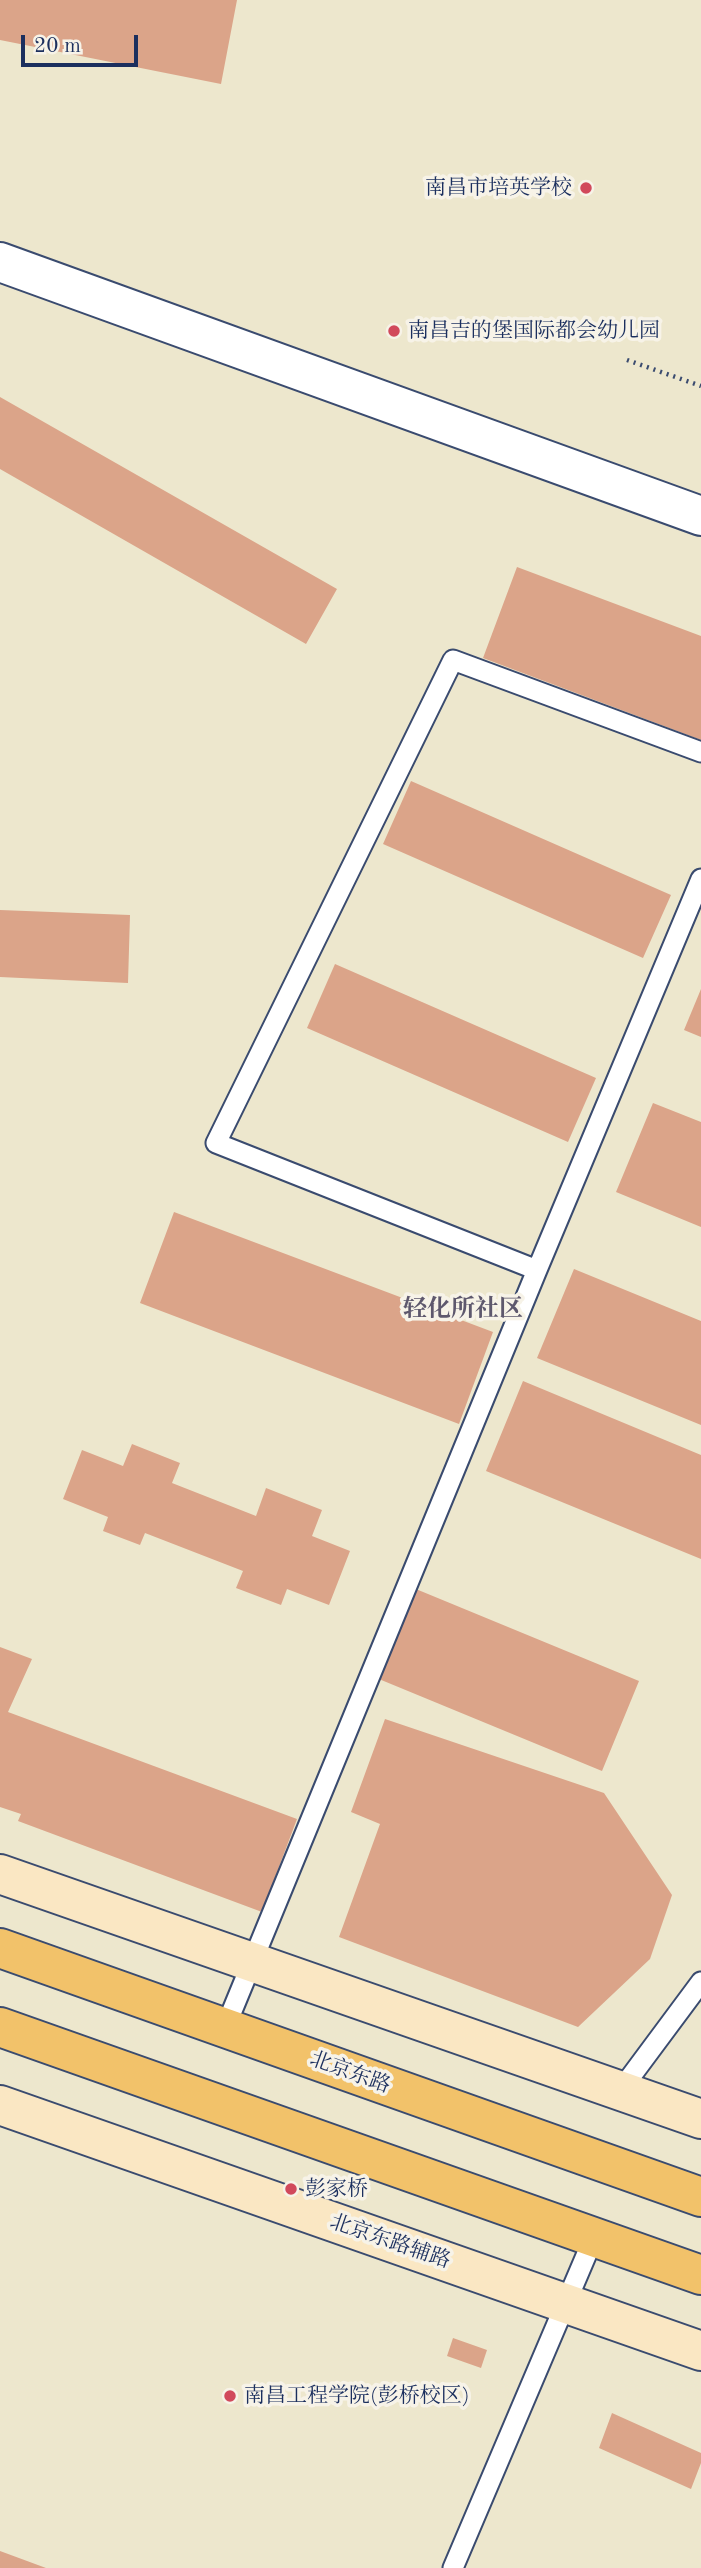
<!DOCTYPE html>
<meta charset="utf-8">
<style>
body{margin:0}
#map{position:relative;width:701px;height:2568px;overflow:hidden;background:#ede7cd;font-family:"Old Standard TT",serif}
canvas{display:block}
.scale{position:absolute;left:21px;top:35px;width:117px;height:32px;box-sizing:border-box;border:4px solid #1b2f5e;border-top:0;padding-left:9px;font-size:21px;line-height:24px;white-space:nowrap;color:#1b2f5e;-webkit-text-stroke:5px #f7f3e8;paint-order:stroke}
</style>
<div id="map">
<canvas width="701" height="2568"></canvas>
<div class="scale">20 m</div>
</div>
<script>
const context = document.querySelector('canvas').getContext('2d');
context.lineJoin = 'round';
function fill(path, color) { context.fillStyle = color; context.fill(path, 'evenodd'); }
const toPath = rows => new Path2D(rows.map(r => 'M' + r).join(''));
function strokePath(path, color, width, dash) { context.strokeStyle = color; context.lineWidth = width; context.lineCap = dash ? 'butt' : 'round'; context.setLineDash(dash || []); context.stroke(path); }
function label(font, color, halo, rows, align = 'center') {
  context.font = font + ' "Old Standard TT","Noto Serif SC",serif'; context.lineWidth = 7; context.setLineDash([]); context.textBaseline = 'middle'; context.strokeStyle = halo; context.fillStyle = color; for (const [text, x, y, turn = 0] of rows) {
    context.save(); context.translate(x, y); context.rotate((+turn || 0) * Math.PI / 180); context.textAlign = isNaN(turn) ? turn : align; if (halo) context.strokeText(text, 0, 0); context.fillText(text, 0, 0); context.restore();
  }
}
fill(toPath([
 [0,0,237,0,221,84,0,40],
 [0,397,337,589,306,644,0,469],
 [517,567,701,636,701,740,483,658],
 [411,781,671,895,643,958,383,844],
 [0,910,130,915,128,983,0,977],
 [335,964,596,1078,568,1142,307,1028],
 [701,989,701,1037,684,1030],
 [653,1103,701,1122,701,1227,616,1192],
 [174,1212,493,1332,459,1424,140,1303],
 [574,1269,701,1321,701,1425,537,1358],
 [523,1381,701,1455,701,1559,486,1471],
 [132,1444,180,1463,172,1483,256,1516,266,1488,322,1510,312,1536,350,1551,329,1605,287,1589,281,1605,236,1588,243,1571,145,1533,140,1545,103,1531,108,1517,63,1499,82,1450,123,1466],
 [411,1587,639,1681,602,1771,374,1677],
 [0,1647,32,1659,8,1712,297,1819,262,1912,18,1821,21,1814,0,1807],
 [385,1719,604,1793,672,1895,650,1959,578,2027,339,1937,380,1824,351,1812],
 [453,2338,487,2350,481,2368,447,2356],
 [612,2413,701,2453,701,2463,691,2489,599,2448],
 [0,2551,46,2568,0,2568]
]), '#dba489');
const lane = toPath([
 [537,1270,216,1143,453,660,701,752],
 [225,2028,537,1270,701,879],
 [620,2091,701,1982],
 [453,2568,594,2237]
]);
const street = toPath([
 [0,262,701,516]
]);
const secondary = toPath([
 [0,1874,701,2119],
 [0,2105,701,2351]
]);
const primary = toPath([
 [0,1948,701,2197],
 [0,2027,701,2275]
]);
strokePath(lane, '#3a4b6f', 23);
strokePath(street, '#3a4b6f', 42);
strokePath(secondary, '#3a4b6f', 42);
strokePath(primary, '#3a4b6f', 42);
strokePath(toPath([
 [627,360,701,386]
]), '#3a4b6f', 4.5, [2, 5]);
strokePath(lane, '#fff', 19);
strokePath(street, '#fff', 38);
strokePath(secondary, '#fae7c3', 38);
strokePath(primary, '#f2c26a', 38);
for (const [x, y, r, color] of [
 [586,188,7,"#d1495b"],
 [394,331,7,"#d1495b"],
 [291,2189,7,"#d1495b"],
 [230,2396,7,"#d1495b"]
]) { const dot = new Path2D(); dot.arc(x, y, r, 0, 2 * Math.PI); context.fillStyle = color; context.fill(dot); strokePath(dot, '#f7f3e8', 2.5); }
label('21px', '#1b2f5e', '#f7f3e8', [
 ["南昌市培英学校",572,188,"right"],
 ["南昌吉的堡国际都会幼儿园",408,331],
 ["彭家桥",305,2189],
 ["南昌工程学院(彭桥校区)",244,2396]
], 'left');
label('21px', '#1b2f5e', '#f7f3e8', [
 ["北京东路",350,2073,20],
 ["北京东路辅路",390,2242,19]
]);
label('bold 24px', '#5e586d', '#f7f3e8', [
 ["轻化所社区",463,1310]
]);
</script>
